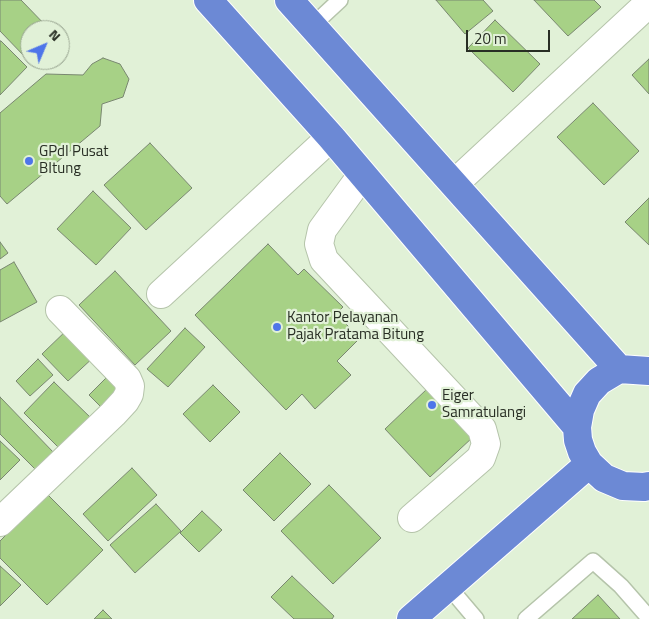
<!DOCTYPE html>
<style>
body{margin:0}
#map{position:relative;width:649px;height:619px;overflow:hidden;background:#e1f1d7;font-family:"Titillium Web",sans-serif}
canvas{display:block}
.north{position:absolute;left:20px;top:20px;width:50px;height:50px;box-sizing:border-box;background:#e1f1d7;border:1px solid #97a38f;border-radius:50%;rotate:45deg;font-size:14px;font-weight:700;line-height:20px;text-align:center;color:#282e24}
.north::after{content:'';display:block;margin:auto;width:18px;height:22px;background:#4e75e9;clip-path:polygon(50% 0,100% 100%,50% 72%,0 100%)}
.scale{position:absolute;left:466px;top:30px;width:84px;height:22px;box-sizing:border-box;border:2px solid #282e24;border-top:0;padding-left:6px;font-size:15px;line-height:18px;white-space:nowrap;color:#282e24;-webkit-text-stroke:4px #e1f1d7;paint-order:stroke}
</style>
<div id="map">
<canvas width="649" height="619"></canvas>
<div class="north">N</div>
<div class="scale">20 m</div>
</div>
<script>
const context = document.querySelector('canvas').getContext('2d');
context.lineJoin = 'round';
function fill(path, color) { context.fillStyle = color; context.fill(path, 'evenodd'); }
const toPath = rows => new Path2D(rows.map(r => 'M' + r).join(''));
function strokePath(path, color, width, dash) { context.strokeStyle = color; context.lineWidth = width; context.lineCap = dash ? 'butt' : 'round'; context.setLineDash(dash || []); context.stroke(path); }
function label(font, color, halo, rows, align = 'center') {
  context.font = font + ' "Titillium Web",sans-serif'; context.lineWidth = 4.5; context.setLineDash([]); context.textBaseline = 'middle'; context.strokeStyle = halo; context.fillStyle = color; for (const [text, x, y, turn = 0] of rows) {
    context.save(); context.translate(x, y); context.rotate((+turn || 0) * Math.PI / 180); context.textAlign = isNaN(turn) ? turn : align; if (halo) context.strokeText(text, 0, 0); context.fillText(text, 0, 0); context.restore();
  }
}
const building = toPath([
 [0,0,21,0,50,30,30,30,30,54,26,58,0,31,0,0],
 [436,0,483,0,493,11,465,34,436,0],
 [534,0,594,0,601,7,568,36,534,0],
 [495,20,540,64,513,92,468,48,495,20],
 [0,41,1,41,27,67,0,95,0,41],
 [103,58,120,64,129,79,123,97,102,104,100,126,7,204,0,196,0,113,46,74,83,75,92,64,103,58],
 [649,59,649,94,632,75,649,59],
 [593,103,639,151,604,185,557,137,593,103],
 [150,143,192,188,146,230,104,185,150,143],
 [93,191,131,228,96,265,57,229,93,191],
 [649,198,649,245,625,222,649,198],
 [0,242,8,253,0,259,0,242],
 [268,244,298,275,304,269,343,307,336,314,360,338,337,361,351,375,315,409,302,394,286,410,195,315,268,244],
 [14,262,37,302,0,322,0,270,14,262],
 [115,271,171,331,135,365,79,305,115,271],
 [70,327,96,355,68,381,42,354,70,327],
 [185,328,205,347,168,387,147,369,185,328],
 [38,359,53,375,30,396,16,381,38,359],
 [109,375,126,392,106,412,89,395,109,375],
 [54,382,92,419,62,451,24,413,54,382],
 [213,385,240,412,210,442,183,414,213,385],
 [427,389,473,437,430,477,385,429,427,389],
 [0,397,55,454,37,471,0,434,0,397],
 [0,441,20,460,0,480,0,441],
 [280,453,311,484,274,521,243,490,280,453],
 [132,468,157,495,108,541,83,514,132,468],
 [329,485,381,538,333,584,281,531,329,485],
 [47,494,103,550,47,605,0,558,0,541,47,494],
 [156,504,181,531,135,573,110,545,156,504],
 [202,511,222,530,199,552,180,533,202,511],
 [0,566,21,585,0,606,0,566],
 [292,576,334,616,332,619,294,619,271,597,292,576],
 [598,595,620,619,572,619,598,595],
 [103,610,112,619,94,619,103,610]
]);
fill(building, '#a7d186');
strokePath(building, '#798770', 1);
const lane = toPath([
 [312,26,340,0],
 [448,586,476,619],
 [526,619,593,561,621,586,649,618]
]);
const street = toPath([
 [362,175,322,230,319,244,324,260,482,429,486,444,481,458,412,518],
 [454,184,649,3],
 [161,294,331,137],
 [0,522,113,414,125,401,129,394,130,386,127,379,60,310]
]);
const highway = toPath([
 [208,0,331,137,577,427],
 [289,0,619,369],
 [649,371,619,369,599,381,587,394,580,410,577,427,578,440,582,452,589,464,604,478,623,486,644,487,649,486],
 [411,619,589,464]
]);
strokePath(lane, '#b5c4aa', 18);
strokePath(street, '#b5c4aa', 30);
strokePath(highway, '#fff', 30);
strokePath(lane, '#fff', 15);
strokePath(street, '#fff', 28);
strokePath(highway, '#6c89d5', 28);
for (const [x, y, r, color] of [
 [29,161,5,"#4e75e9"],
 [277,327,5,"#4e75e9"],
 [432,405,5,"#4e75e9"]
]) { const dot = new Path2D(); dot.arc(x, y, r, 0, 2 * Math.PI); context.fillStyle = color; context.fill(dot); strokePath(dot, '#e1f1d7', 2); }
label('15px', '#282e24', '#e1f1d7', [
 ["GPdI Pusat",39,152],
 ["BItung",39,169],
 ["Kantor Pelayanan",287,318],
 ["Pajak Pratama Bitung",287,335],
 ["Eiger",442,396],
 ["Samratulangi",442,413]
], 'left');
</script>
